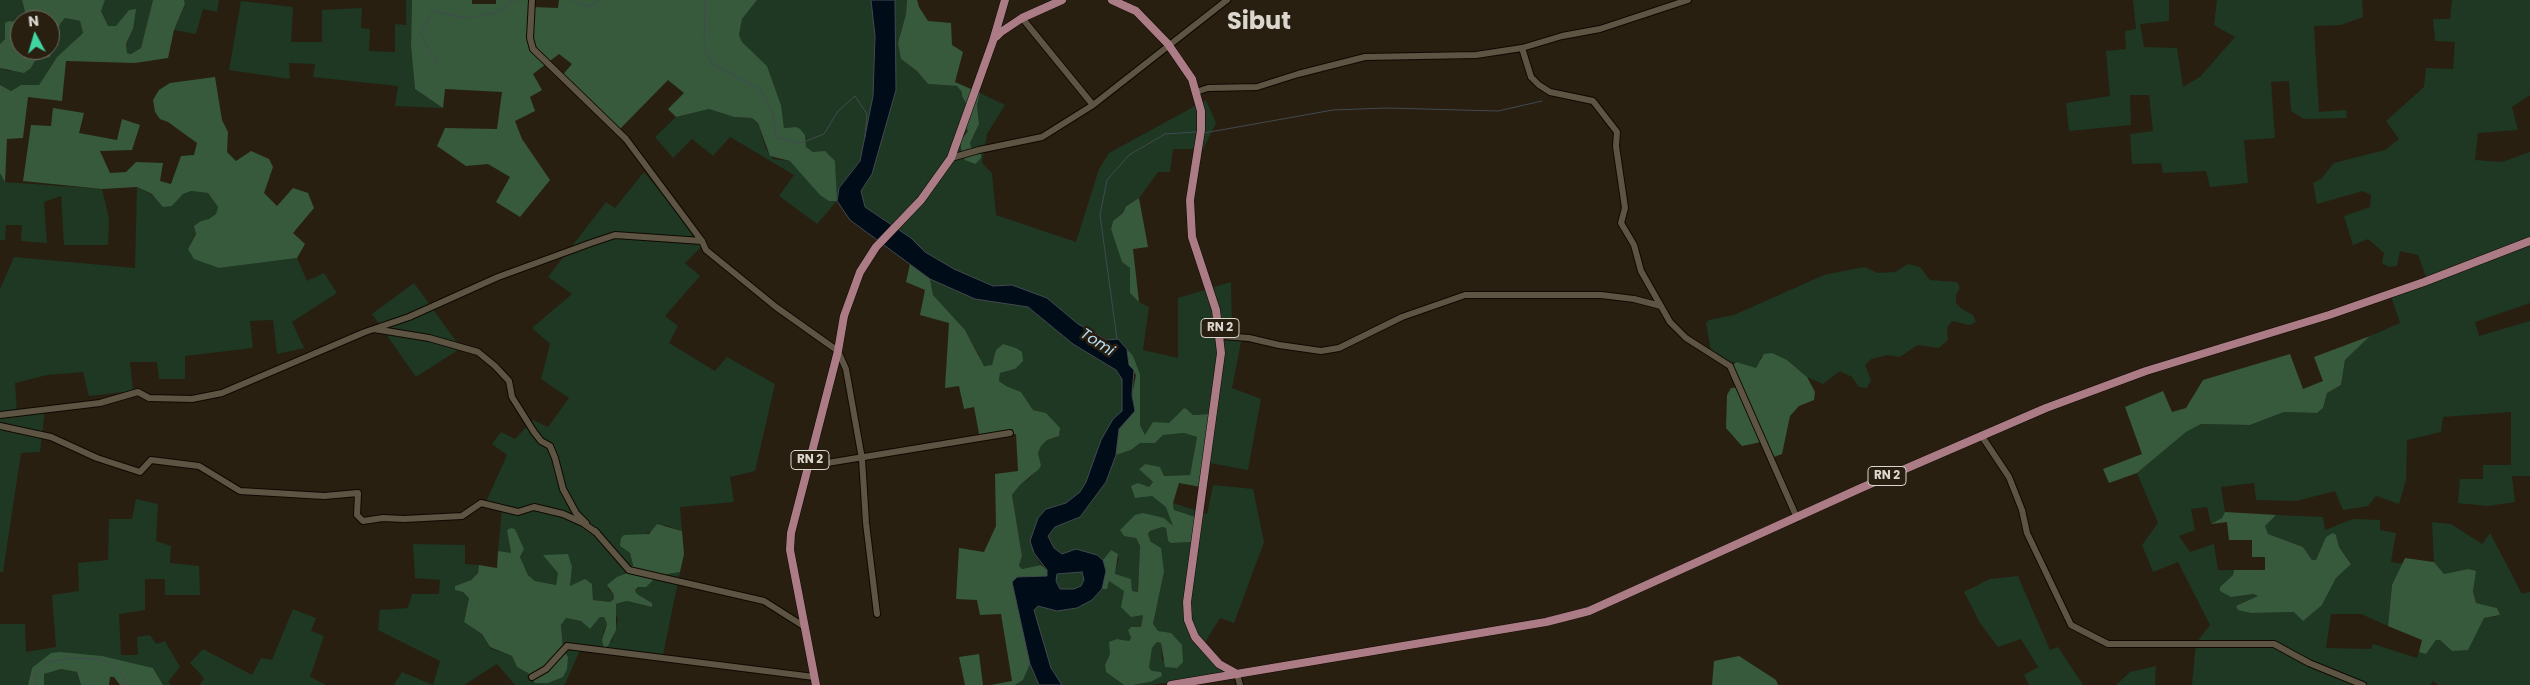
<!DOCTYPE html>
<style>
body{margin:0}
#map{position:relative;width:2530px;height:685px;overflow:hidden;background:#281f11;font-family:Poppins,sans-serif}
canvas{display:block}
.north{position:absolute;left:10px;top:10px;width:50px;height:50px;box-sizing:border-box;background:#281f11;border:1px solid #70695d;border-radius:50%;rotate:354deg;font-size:14px;font-weight:700;line-height:20px;text-align:center;color:#dcd7ce}
.north::after{content:'';display:block;margin:auto;width:18px;height:22px;background:#40d4a2;clip-path:polygon(50% 0,100% 100%,50% 72%,0 100%)}
</style>
<div id="map">
<canvas width="2530" height="685"></canvas>
<div class="north">N</div>
</div>
<script>
const context = document.querySelector('canvas').getContext('2d');
context.lineJoin = 'round';
function fill(path, color) { context.fillStyle = color; context.fill(path, 'evenodd'); }
const toPath = rows => new Path2D(rows.map(r => 'M' + r).join(''));
function strokePath(path, color, width, dash) { context.strokeStyle = color; context.lineWidth = width; context.lineCap = dash ? 'butt' : 'round'; context.setLineDash(dash || []); context.stroke(path); }
function label(font, color, halo, rows, align = 'center') {
  context.font = font + ' Poppins,sans-serif'; context.lineWidth = 5; context.setLineDash([]); context.textBaseline = 'middle'; context.strokeStyle = halo; context.fillStyle = color; for (const [text, x, y, turn = 0] of rows) {
    context.save(); context.translate(x, y); context.rotate((+turn || 0) * Math.PI / 180); context.textAlign = isNaN(turn) ? turn : align; if (halo) context.strokeText(text, 0, 0); context.fillText(text, 0, 0); context.restore();
  }
}
fill(toPath([
 [0,0,22,0,27,19,20,20,20,22,9,21,5,39,0,44],
 [105,0,153,0,141,48,131,54,127,53,126,45,133,29,129,10,116,27,107,26,101,11],
 [184,0,219,0,217,12,203,9,196,34,174,30,185,5],
 [406,0,412,0,411,46,415,89,443,108,395,106,398,86,313,77,315,64,289,63,290,79,229,70,241,1,293,7,291,42,322,42,322,10,362,8,361,28,370,29,369,51,395,52,395,24,406,25],
 [757,0,871,0,875,36,873,96,860,161,839,187,837,201,817,224,779,196,794,175,730,137,713,156,692,139,673,158,655,137,676,117,709,109,734,117,752,118,758,123,766,149,773,159,790,161,797,166,820,195,834,178,836,169,806,147,805,135,796,127,784,128,781,105,767,66,742,42,739,35,742,19],
 [895,0,907,0,906,14,898,43,901,59,917,71,928,84,957,86,963,92,968,104,968,131,961,137,972,164,981,158,981,154,971,147,970,143,979,124,977,105,980,93,1005,105,987,134,982,163,992,173,996,215,1076,242,1099,169,1109,153,1206,100,1216,123,1203,149,1173,149,1170,172,1158,172,1139,198,1126,205,1123,213,1113,221,1111,229,1122,262,1130,268,1130,293,1139,302,1149,307,1143,350,1178,358,1178,298,1231,282,1232,335,1242,337,1232,388,1261,399,1248,470,1204,462,1211,414,1193,415,1188,409,1184,408,1169,423,1145,436,1140,425,1140,374,1133,356,1127,349,1078,324,1047,298,1012,285,993,286,954,269,925,252,911,238,865,207,861,191,872,174,896,90],
 [2133,0,2169,0,2169,21,2140,24,2144,47,2177,48,2183,87,2200,77,2235,37,2214,25,2217,0,2362,0,2363,17,2341,25,2314,26,2319,112,2346,110,2347,118,2304,119,2291,111,2289,81,2271,82,2275,138,2244,140,2248,183,2210,187,2206,171,2163,173,2161,163,2132,164,2130,134,2153,131,2149,95,2130,95,2131,125,2069,131,2066,103,2110,96,2106,51,2126,49,2125,31,2136,29],
 [2452,0,2530,0,2530,95,2512,107,2518,130,2478,133,2475,160,2502,162,2530,152,2530,303,2475,322,2479,336,2530,321,2530,476,2512,476,2515,502,2488,506,2458,503,2460,479,2483,479,2483,465,2511,465,2511,412,2443,417,2441,432,2407,440,2406,480,2399,504,2376,496,2368,506,2343,510,2335,491,2296,501,2256,500,2254,483,2221,487,2225,512,2222,518,2211,524,2207,507,2191,509,2195,530,2179,536,2190,552,2214,544,2218,570,2234,570,2233,575,2220,587,2231,597,2255,594,2259,597,2236,606,2251,613,2294,612,2322,605,2336,578,2351,563,2339,547,2336,535,2326,537,2316,560,2312,560,2303,547,2268,534,2265,526,2276,515,2323,517,2325,530,2353,519,2380,520,2380,530,2396,533,2391,562,2403,564,2392,585,2388,626,2361,614,2331,614,2326,648,2371,649,2373,644,2417,658,2419,652,2426,654,2436,640,2440,640,2452,651,2484,618,2499,616,2497,608,2476,603,2468,569,2444,574,2434,562,2432,522,2451,524,2482,544,2490,533,2522,594,2530,592,2530,685,2438,685,2433,681,2430,685,2192,685,2196,643,2210,625,2178,562,2153,572,2142,545,2158,523,2137,473,2186,432,2201,424,2250,425,2284,412,2317,413,2323,408,2327,393,2341,385,2345,360,2370,336,2400,323,2390,293,2426,277,2418,255,2400,251,2397,266,2389,267,2382,263,2384,253,2368,239,2353,245,2344,216,2370,207,2371,195,2363,191,2317,204,2313,183,2321,179,2334,163,2385,150,2399,139,2386,121,2424,87,2426,68,2453,69,2455,42,2435,41,2433,19,2450,19],
 [65,18,80,21,83,33,57,57,39,85,21,85,11,91,0,85,0,68,8,71,31,68,35,61,50,57,60,24],
 [644,172,704,244,685,263,700,276,665,316,678,326,669,343,715,371,727,357,775,384,755,471,730,477,734,502,680,507,682,531,665,525,620,546,630,553,633,565,608,589,614,595,614,599,610,602,593,600,592,584,570,586,572,567,558,573,556,585,535,581,528,575,520,557,524,549,515,529,507,530,511,554,498,551,502,509,485,504,507,455,492,444,501,432,515,439,533,420,548,427,569,398,541,379,550,344,532,328,572,294,548,277,606,202,615,208],
 [0,173,5,182,102,189,109,218,108,245,64,245,61,196,44,202,47,243,21,241,22,225,6,225,5,240,0,240],
 [137,187,172,206,183,194,191,191,208,193,218,207,216,214,209,220,201,221,188,249,219,268,297,258,307,281,324,273,337,293,292,322,304,348,277,354,273,320,250,321,253,348,185,356,185,379,159,379,157,362,130,362,133,391,89,396,83,372,47,375,15,383,17,412,45,409,40,452,21,453,3,572,0,572,0,289,14,257,135,268],
 [1908,264,1920,267,1930,280,1957,282,1960,288,1956,295,1956,303,1962,309,1973,315,1976,322,1969,325,1952,321,1947,328,1948,340,1939,348,1917,345,1900,357,1887,355,1871,359,1865,365,1871,380,1867,388,1859,387,1852,377,1840,371,1823,384,1807,377,1787,360,1761,357,1760,365,1756,368,1748,367,1736,362,1728,362,1711,351,1706,323,1709,320,1734,315,1824,275,1864,267,1878,273,1895,272],
 [930,279,975,299,1028,307,1073,344,1116,370,1122,379,1122,411,1101,440,1086,482,1080,492,1066,503,1046,509,1034,553,1041,565,1022,569,1019,566,1022,556,1012,495,1020,485,1030,478,1041,465,1038,453,1041,446,1047,440,1059,436,1046,413,1033,410,1021,392,1006,386,999,381,1000,373,1015,369,996,350,992,365,988,367,981,363,979,355,965,330,933,295],
 [414,283,461,348,416,377,372,314],
 [1184,433,1197,437,1190,475,1164,476,1145,464,1139,468,1153,482,1149,487,1152,496,1167,507,1174,527,1164,518,1136,538,1140,546,1138,592,1132,591,1115,574,1119,558,1111,550,1103,560,1097,555,1076,549,1062,554,1054,548,1048,536,1055,527,1080,517,1106,482,1116,455,1131,450,1140,443,1155,443,1163,435],
 [1213,485,1253,489,1264,542,1234,623,1220,618,1202,647,1226,674,1151,685,1133,685,1150,682,1152,671,1148,668,1152,648,1157,642,1161,643,1162,660,1177,668,1153,624,1164,572,1148,534,1150,531,1162,527,1166,528,1168,541,1183,543,1173,503,1207,514],
 [136,499,158,504,156,541,171,546,170,563,199,566,200,595,165,595,165,579,145,579,145,610,119,614,121,655,138,655,137,637,150,635,156,644,165,641,180,667,168,682,171,685,163,685,153,668,32,668,28,685,0,685,0,624,25,624,26,652,56,647,52,595,79,591,78,563,108,560,109,519,132,519],
 [413,544,465,545,465,564,479,565,478,573,471,580,455,586,455,590,463,592,469,597,464,622,482,634,490,648,512,656,517,667,528,673,535,683,563,649,561,625,566,618,582,621,590,629,600,617,604,617,607,624,603,632,611,643,618,620,614,608,616,604,627,601,652,607,652,603,637,594,635,590,657,576,680,572,663,655,581,648,565,684,563,685,515,685,497,664,464,685,433,685,440,661,378,630,380,610,408,608,412,594,439,594,440,580,415,578],
 [1082,572,1084,580,1081,586,1074,589,1060,589,1056,581,1056,574],
 [2018,576,2050,650,2058,647,2083,685,2029,685,2024,675,2038,667,2021,639,1998,647,1980,623,1964,592,1990,579],
 [1109,581,1125,591,1143,615,1141,627,1131,627,1128,630,1131,638,1129,641,1117,639,1105,665,1106,672,1124,685,1062,685,1051,668,1034,610,1038,606,1057,611,1092,600,1102,589,1107,588],
 [293,609,316,618,311,631,324,636,310,677,326,685,200,685,204,678,190,663,203,649,252,675,261,658,272,660],
 [1030,664,1039,685,1015,685,1023,680],
 [2156,666,2155,685,2116,685,2130,672],
 [61,669,77,672,81,685,44,685,44,674],
 [402,672,433,685,394,685]
]), '#1e3823');
fill(toPath([
 [22,0,105,0,101,11,108,26,116,26,129,10,136,9,133,29,126,44,127,53,131,54,141,48,153,0,184,0,185,4,174,30,168,58,135,63,66,61,62,101,28,97,23,138,7,139,5,182,0,173,0,85,11,91,21,85,39,85,57,57,83,33,80,21,65,18,60,24,50,57,35,61,31,68,24,73,0,68,0,44,5,39,5,23,9,21,20,22,20,50,50,50,50,20,27,20],
 [412,0,472,0,472,4,496,4,496,0,533,0,533,7,558,8,559,0,757,0,742,19,739,35,742,42,767,66,781,105,784,128,796,127,800,129,805,135,806,147,813,152,825,151,835,161,837,201,829,201,820,195,790,161,770,156,758,123,752,118,734,117,709,109,676,117,668,109,684,93,668,80,618,131,559,79,572,64,559,54,533,74,542,90,530,97,535,111,515,121,522,139,550,180,520,217,496,202,510,177,488,164,466,166,437,146,445,128,497,129,502,92,445,89,443,108,415,89,411,46],
 [907,0,917,0,919,7,928,21,951,23,952,45,963,52,955,82,980,93,977,105,979,124,970,143,971,147,981,154,981,158,975,164,965,160,962,153,960,141,968,131,963,120,967,105,962,96,962,92,957,86,928,84,917,71,901,59,898,43,906,14],
 [215,77,222,120,228,132,227,152,236,161,251,151,269,159,273,167,264,193,277,206,293,188,308,193,314,208,293,233,305,244,297,258,219,268,194,259,188,249,196,234,194,226,201,221,209,219,216,214,218,207,208,193,191,191,183,194,172,206,163,207,152,194,137,187,102,189,23,181,31,125,51,126,53,108,84,113,79,133,117,140,122,119,140,125,132,150,100,151,110,173,126,172,136,162,163,163,160,181,171,184,181,156,194,155,197,143,168,122,160,119,155,112,153,100,159,90,170,83],
 [1139,198,1148,247,1133,249,1139,302,1130,293,1130,268,1122,262,1111,229,1113,221,1123,213,1126,206],
 [910,264,930,279,933,295,965,330,984,366,992,365,996,350,1003,344,1016,348,1022,352,1023,361,1015,369,1000,373,999,381,1006,386,1021,392,1033,410,1046,413,1060,428,1059,436,1047,440,1041,446,1038,453,1041,465,1039,469,1020,485,1012,495,1022,556,1019,566,1022,569,1041,565,1047,570,1047,576,1017,577,1012,582,1030,664,1023,680,1015,685,990,685,1012,681,1001,614,980,615,977,600,956,599,959,548,984,552,996,526,995,474,1018,471,1016,434,980,439,974,407,964,409,959,386,945,388,949,323,920,315,925,290,906,282],
 [2370,336,2345,360,2341,385,2327,393,2323,408,2317,413,2284,412,2250,425,2201,424,2186,432,2137,473,2109,483,2103,469,2142,454,2125,407,2163,391,2172,412,2186,408,2203,380,2290,354,2303,389,2323,381,2314,357],
 [1127,349,1133,356,1140,374,1140,425,1145,435,1153,422,1169,423,1184,408,1187,409,1193,415,1211,414,1201,487,1179,483,1173,503,1174,510,1195,517,1191,542,1171,543,1168,541,1166,528,1162,527,1150,531,1148,534,1151,542,1161,548,1164,572,1153,624,1158,631,1171,633,1182,645,1183,662,1177,668,1165,667,1161,643,1157,642,1152,648,1149,668,1152,671,1161,672,1162,676,1150,682,1133,685,1124,685,1106,672,1105,665,1110,654,1109,642,1117,639,1129,641,1131,638,1128,630,1131,627,1141,627,1143,615,1131,617,1121,607,1124,591,1109,581,1107,589,1102,589,1106,571,1103,560,1111,550,1118,554,1115,574,1131,579,1132,591,1138,592,1140,546,1136,538,1124,536,1120,530,1135,515,1143,513,1164,518,1173,526,1166,507,1152,496,1135,498,1131,486,1138,483,1149,487,1153,482,1139,469,1145,464,1160,467,1164,476,1190,475,1197,437,1184,433,1163,435,1155,443,1140,443,1131,450,1116,455,1119,429,1135,411,1132,395,1136,375,1129,365],
 [1772,353,1787,360,1807,377,1815,392,1814,400,1799,406,1790,416,1782,454,1771,458,1766,441,1742,446,1726,428,1727,395,1731,388,1743,387,1729,372,1730,368,1736,362,1756,368,1764,354],
 [2225,512,2276,515,2265,526,2268,534,2303,547,2312,560,2316,560,2326,537,2333,533,2336,535,2339,547,2351,564,2336,578,2322,605,2303,621,2294,612,2251,613,2238,610,2236,606,2258,596,2254,594,2231,597,2220,591,2220,587,2233,575,2234,570,2265,570,2265,557,2252,557,2252,540,2229,540,2227,522,2211,524,2222,518],
 [657,524,682,531,684,554,680,572,657,576,646,587,638,587,635,590,637,594,652,603,652,607,627,601,616,604,616,630,608,646,604,648,602,640,607,624,604,617,600,617,590,629,581,621,566,618,561,625,563,649,568,657,567,669,563,677,548,683,535,683,528,673,517,667,512,656,490,647,482,634,464,622,469,598,463,592,455,590,455,586,471,580,478,573,479,565,497,568,498,551,511,553,507,530,511,528,515,529,524,549,520,557,528,575,535,581,556,585,558,573,543,555,568,554,572,567,570,586,585,579,592,584,593,600,610,602,614,599,614,595,607,585,617,577,629,572,633,565,630,553,620,546,621,538,624,535,649,534],
 [2405,558,2434,562,2444,574,2468,569,2476,571,2473,591,2476,603,2497,608,2500,615,2484,618,2468,650,2452,651,2440,640,2436,640,2426,654,2419,652,2422,640,2388,626,2392,585],
 [60,652,102,656,153,668,163,685,120,685,114,677,110,677,109,685,81,685,77,672,61,669,44,674,44,685,28,685,32,668,51,653],
 [979,654,983,685,965,685,959,657],
 [1739,656,1776,680,1778,685,1712,685,1714,661]
]), '#375a3c');
const water = toPath([
 [871,0,895,0,896,90,872,174,861,191,865,207,911,238,925,252,954,269,993,286,1012,285,1047,298,1078,324,1107,340,1118,339,1127,349,1129,365,1134,370,1132,395,1135,411,1119,429,1116,455,1106,482,1080,517,1055,527,1048,536,1054,548,1062,554,1076,549,1097,555,1103,560,1106,571,1102,589,1092,600,1077,608,1057,611,1038,606,1034,610,1051,668,1062,685,1039,685,1030,664,1012,582,1017,577,1047,576,1047,570,1034,553,1030,541,1038,518,1046,509,1066,503,1080,492,1086,482,1101,440,1113,419,1122,411,1122,379,1116,370,1073,344,1028,307,975,299,930,279,850,220,837,201,839,188,860,161,873,96,875,36,871,0],
 [1082,572,1084,580,1081,586,1074,589,1060,589,1056,581,1057,574,1082,572]
]);
fill(water, '#000d19');
strokePath(water, '#424a4f', 1);
strokePath(toPath([
 [572,0,588,7,599,0],
 [705,0,704,46,712,64,761,90,773,112,776,138,801,143,824,134,838,111,855,96,867,114,865,137],
 [437,63,420,33,433,11,466,18,494,13,516,0],
 [1204,133,1333,110,1387,108,1498,111,1542,101],
 [1117,339,1100,215,1107,180,1129,155,1165,134,1196,132],
 [35,685,36,674,48,662,73,658,99,659,111,664,124,677,126,685]
]), '#424a4f', 1);
const minor = toPath([
 [532,0,530,38,533,49,626,139,702,241,706,250,776,307,838,351,846,369,862,459,866,523,877,614],
 [1022,18,1093,105],
 [1522,48,1531,77,1539,85,1550,92,1593,101,1617,132,1616,146,1625,208,1621,223,1634,245,1641,271,1670,322,1686,338,1730,366,1797,518],
 [1196,92,1208,88,1257,87,1298,74,1365,57,1476,55,1522,48,1562,36,1600,29,1688,0],
 [951,158,979,150,1042,137,1093,105,1227,0],
 [374,329,429,338,478,352,495,366,509,381,512,397,534,432,541,441,550,446,555,458,563,489,576,513,586,523],
 [1221,336,1249,338,1279,345,1321,351,1339,348,1402,317,1465,295,1601,295,1634,299,1661,306],
 [0,415,100,403,138,392,149,398,192,399,222,393,365,332,409,317,498,277,591,243,615,235,702,241],
 [0,426,51,437,97,458,140,472,151,460,199,466,240,491,324,496,358,493,357,515,363,521,383,518,404,519,462,516,481,503,518,512,534,507,563,514,583,523,597,533],
 [1981,435,2009,477,2022,510,2027,533,2071,625,2108,644,2274,644,2309,663,2363,685],
 [809,466,1010,433],
 [595,531,629,570,764,601,805,627],
 [1237,674,1240,685],
 [532,677,546,669,567,646,814,677]
]);
const major = toPath([
 [1112,0,1136,11,1168,44,1192,79,1201,111,1201,130,1190,200,1192,237,1216,310,1221,353,1187,602,1188,620,1195,637,1219,664,1237,674],
 [996,37,1001,32,1022,18,1062,0],
 [816,685,790,550,791,533,838,351,844,316,860,272,876,247,921,200,951,158,993,41,1005,0],
 [1171,685,1546,622,1589,611,1861,488,2046,408,2146,371,2329,315,2424,282,2530,241]
]);
strokePath(minor, '#100901', 8);
strokePath(major, '#100901', 9);
strokePath(minor, '#5e5444', 6);
strokePath(major, '#ac7c86', 8);
for (const [x, y, w] of [
 [1220,328,38],
 [810,460,38],
 [1887,476,38]
]) { const box = new Path2D(); box.roundRect(x - w / 2, y - 9.5, w, 19, 4); context.fillStyle = '#281f11'; context.fill(box); strokePath(box, '#dcd7ce', 1); }
label('bold 12px', '#dcd7ce', null, [
 ["RN 2",1220,328],
 ["RN 2",810,460],
 ["RN 2",1887,476]
]);
label('italic 15px', '#b8e1fb', '#281f11', [
 ["Tomi",1097,343,33]
]);
label('bold 24px', '#dcd7ce', '#281f11', [
 ["Sibut",1259,23]
]);
</script>
